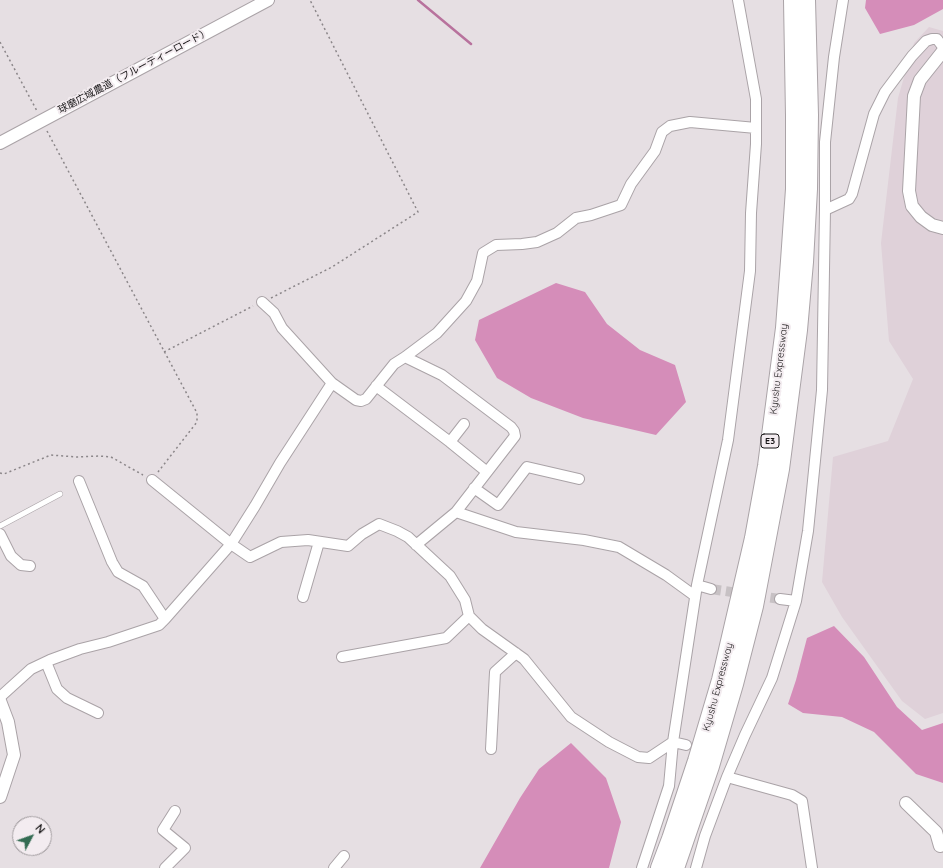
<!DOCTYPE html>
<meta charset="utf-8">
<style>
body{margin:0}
#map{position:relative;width:943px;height:868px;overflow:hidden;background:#e6dfe3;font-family:Quicksand,sans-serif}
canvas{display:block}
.north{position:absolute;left:12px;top:816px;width:40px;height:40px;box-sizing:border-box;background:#f3ecf0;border:1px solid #9b9699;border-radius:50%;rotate:49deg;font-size:11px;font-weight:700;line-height:16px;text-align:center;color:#171516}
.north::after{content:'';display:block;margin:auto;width:14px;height:18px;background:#346c53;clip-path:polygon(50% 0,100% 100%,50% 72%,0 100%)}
</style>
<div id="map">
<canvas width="943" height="868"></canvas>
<div class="north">N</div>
</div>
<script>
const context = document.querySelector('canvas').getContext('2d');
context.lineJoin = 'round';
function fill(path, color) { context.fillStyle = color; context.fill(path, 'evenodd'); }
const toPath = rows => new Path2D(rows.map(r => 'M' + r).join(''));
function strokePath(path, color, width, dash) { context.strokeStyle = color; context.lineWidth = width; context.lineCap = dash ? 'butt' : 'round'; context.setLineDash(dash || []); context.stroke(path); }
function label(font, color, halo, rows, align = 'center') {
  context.font = font + ' Quicksand,"Noto Sans JP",sans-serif'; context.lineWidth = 4; context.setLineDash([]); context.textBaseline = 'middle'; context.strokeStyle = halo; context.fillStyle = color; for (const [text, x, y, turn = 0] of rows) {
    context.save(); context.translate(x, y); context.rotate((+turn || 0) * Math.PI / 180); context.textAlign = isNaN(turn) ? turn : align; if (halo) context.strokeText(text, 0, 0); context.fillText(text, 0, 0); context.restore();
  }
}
fill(toPath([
 [929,27,943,31,943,713,925,719,902,701,842,617,822,582,833,457,888,441,913,379,889,341,881,243,898,98,914,43]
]), '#dfd1d9');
fill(toPath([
 [866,0,943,0,943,9,914,25,880,34,865,8],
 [556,283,585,292,607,324,640,350,675,365,686,402,656,435,583,418,531,398,497,378,475,340,479,320],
 [834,626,864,657,897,707,922,730,943,723,943,783,916,774,874,732,842,717,803,713,788,704,796,680,807,638],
 [571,743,606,778,621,822,609,868,480,868,520,798,539,769]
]), '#d58db9');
strokePath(toPath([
 [418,0,471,44]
]), '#b8729d', 2.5);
strokePath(toPath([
 [711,589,780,599]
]), '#c7c1c4', 10, [10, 5]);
const service = toPath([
 [0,526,60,494]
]);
const minor = toPath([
 [825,210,849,199,852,194,874,114,885,92,912,56,926,41,932,39,937,39,943,47],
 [262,302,274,313,282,328,332,383,356,400,361,401,366,399,394,364,405,357,437,333,466,301,477,281,483,253,496,245,522,244,537,242,557,233,576,218,591,215,621,205,631,184,655,151,662,132,670,126,690,122,756,128],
 [405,357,442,375,511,427,514,431,515,436,456,512],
 [376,386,450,442],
 [464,424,450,442,487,472],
 [152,480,231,544,250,557,281,542,308,540,348,546,362,534,379,524,397,531,408,537,450,576,465,600,469,616,482,629,524,659,571,717,609,742,638,757,649,758,673,742,686,745],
 [79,481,112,562,118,572,143,586,165,619],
 [474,488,498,505,527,467,579,479],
 [0,534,11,556,21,565,30,566],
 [416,545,456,512,516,532,584,540,619,547,666,575,695,596],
 [697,585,711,589],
 [303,597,319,542],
 [780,599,796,601],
 [342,657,446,638,469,616],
 [46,662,57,689,67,698,98,713],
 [0,697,31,669,50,660,80,649,108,642,159,625,165,619,231,544,255,506,280,463,332,383],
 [491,749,495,672,516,653],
 [727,777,792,795,802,801,812,868],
 [165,868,185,848,163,830,175,811],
 [334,868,344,856],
 [642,868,669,786,673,742,697,585,728,440,750,271,751,213,756,144,756,99,738,0],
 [696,868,705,836,727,777,745,735,772,678,796,601,808,531,822,390,825,210,825,142,834,57,843,0]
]);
const tertiary = toPath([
 [943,51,920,80,914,96,909,191,912,206,921,217,932,225,943,228],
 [0,143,268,0],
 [0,701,8,722,14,755,0,797],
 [906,803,936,832,940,846,943,845]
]);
const motorway = toPath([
 [660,868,671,839,697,761,721,680,754,538,767,466,785,328,790,261,795,189,795,116,793,0],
 [675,868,710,766,734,684,754,606,780,469,798,330,804,262,808,189,809,115,806,0]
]);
strokePath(service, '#aaa3a7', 6);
strokePath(minor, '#aaa3a7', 12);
strokePath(tertiary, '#aaa3a7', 14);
strokePath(motorway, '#aaa3a7', 20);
strokePath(toPath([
 [0,42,37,111],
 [47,131,197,413,197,422,158,472],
 [271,298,332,267,418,212,310,0],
 [164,352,253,306],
 [0,473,4,474,51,455,77,457,99,456,111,457,143,475]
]), '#8b8689', 1.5, [2, 3]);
strokePath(service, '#fff', 5);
strokePath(minor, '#fff', 10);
strokePath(tertiary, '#fff', 12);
strokePath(motorway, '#fff', 18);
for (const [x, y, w] of [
 [770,441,18]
]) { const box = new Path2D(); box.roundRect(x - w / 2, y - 7, w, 14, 3); context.fillStyle = '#f3ecf0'; context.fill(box); strokePath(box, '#171516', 1); }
label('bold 9px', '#171516', null, [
 ["E3",770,441]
]);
label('10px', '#171516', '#f3ecf0', [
 ["球磨広域農道（フルーティーロード）",134,71,-28],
 ["Kyushu Expressway",779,369,-83],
 ["Kyushu Expressway",718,687,-75]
]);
</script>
